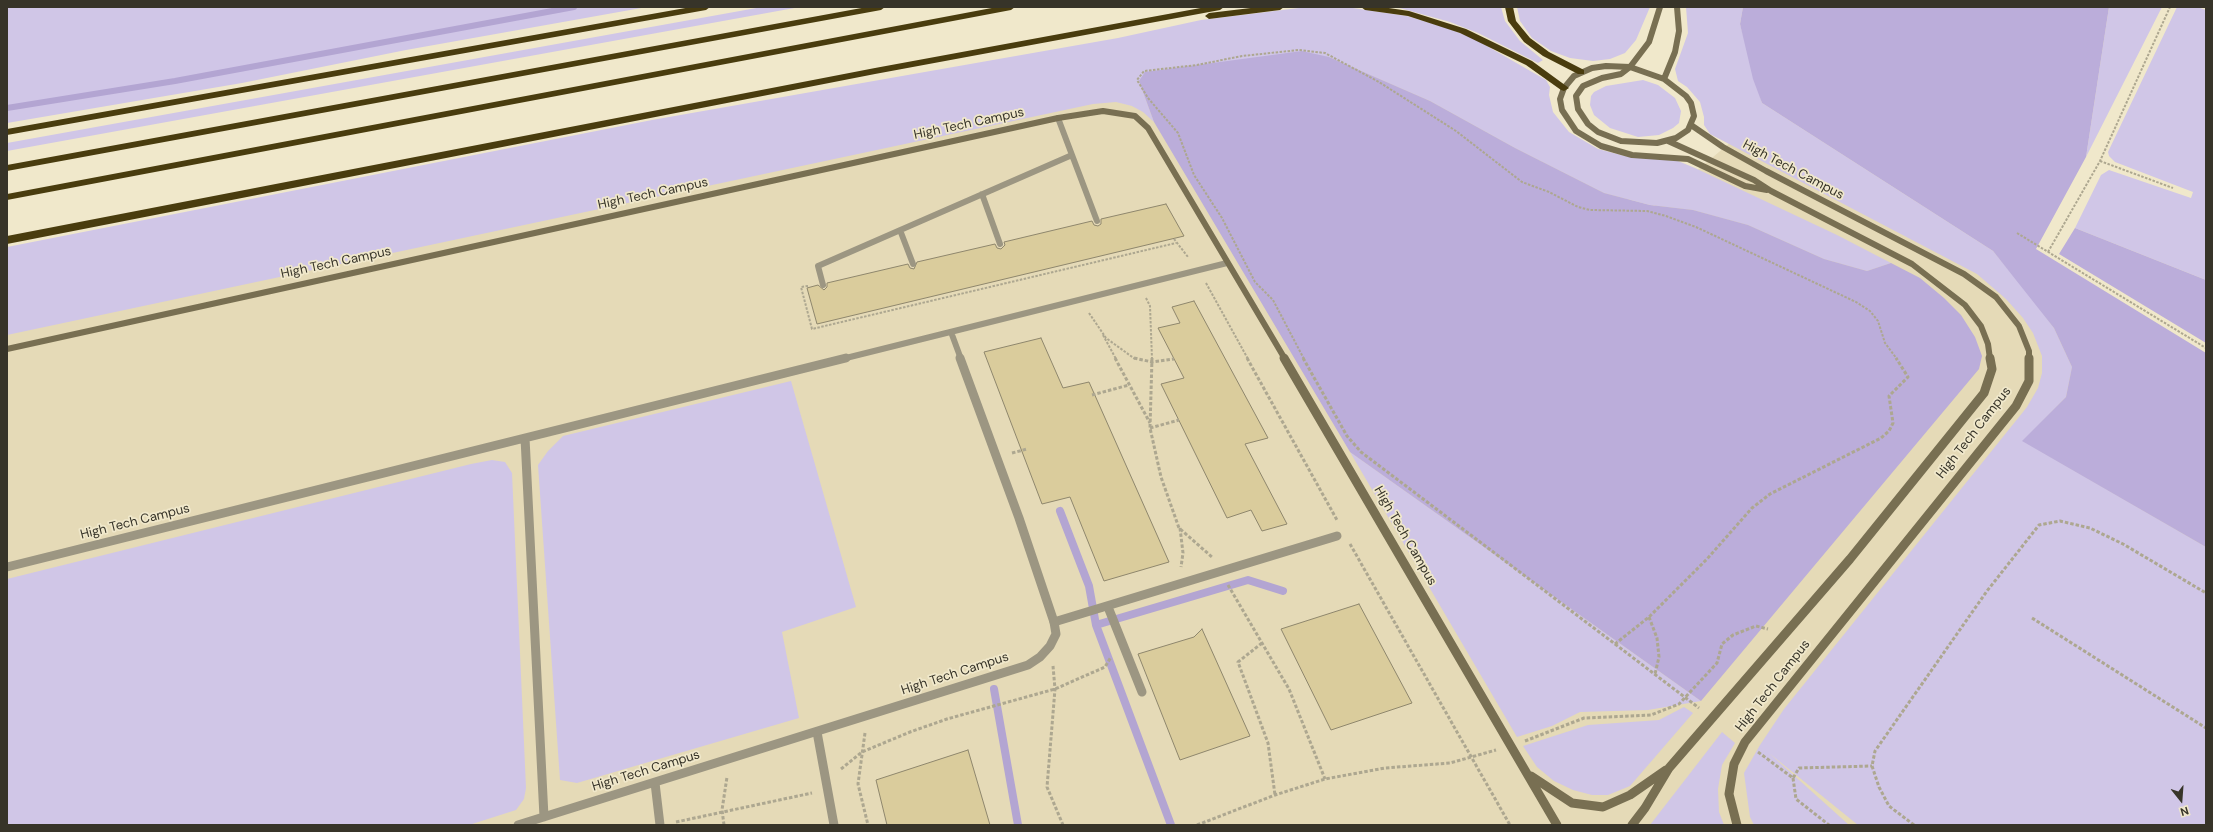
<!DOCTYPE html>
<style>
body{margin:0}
#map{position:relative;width:2213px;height:832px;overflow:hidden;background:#f0e8cb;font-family:"DM Sans",sans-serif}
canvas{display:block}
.frame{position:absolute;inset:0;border:8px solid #373429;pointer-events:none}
.north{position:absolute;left:2161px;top:780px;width:40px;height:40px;-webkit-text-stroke:3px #f0e8cb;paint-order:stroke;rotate:163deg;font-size:11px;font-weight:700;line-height:16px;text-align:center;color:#373429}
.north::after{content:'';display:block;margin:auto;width:14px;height:18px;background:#373429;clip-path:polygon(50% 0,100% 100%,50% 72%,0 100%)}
</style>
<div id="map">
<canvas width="2213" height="832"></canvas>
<div class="frame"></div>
<div class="north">N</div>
</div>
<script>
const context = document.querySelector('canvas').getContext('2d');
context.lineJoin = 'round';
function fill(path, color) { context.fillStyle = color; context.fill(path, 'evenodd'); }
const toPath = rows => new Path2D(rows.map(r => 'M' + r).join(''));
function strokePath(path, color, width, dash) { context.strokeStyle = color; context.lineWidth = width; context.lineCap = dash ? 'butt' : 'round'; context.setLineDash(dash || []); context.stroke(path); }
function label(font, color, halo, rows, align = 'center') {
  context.font = font + ' "DM Sans",sans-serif'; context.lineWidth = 3.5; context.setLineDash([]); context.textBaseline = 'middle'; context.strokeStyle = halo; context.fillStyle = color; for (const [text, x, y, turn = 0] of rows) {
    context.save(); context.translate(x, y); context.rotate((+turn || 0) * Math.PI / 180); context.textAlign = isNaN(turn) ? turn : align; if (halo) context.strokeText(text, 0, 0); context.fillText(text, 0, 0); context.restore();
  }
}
fill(toPath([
 [1298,30,1650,210,1763,115,2206,396,2206,825,7,825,7,292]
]), '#e5dab7');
fill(toPath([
 [7,7,647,7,406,50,242,83,7,123],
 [762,7,800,7,7,151,7,143],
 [1396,7,1501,7,1505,21,1520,41,1543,60,1538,63,1478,33,1450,22],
 [1517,7,1650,7,1636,40,1625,53,1610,59,1593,61,1570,58,1551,51,1532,38,1520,21],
 [1686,7,1743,7,1740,24,1762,103,1993,251,2030,296,2054,328,2072,367,2066,397,2023,441,2206,547,2206,825,1858,825,1769,753,1849,825,1754,825,1750,817,1744,773,1760,745,1784,709,2027,407,2038,388,2042,373,2042,356,2033,333,2023,318,2006,299,1977,274,1710,134,1704,125,1704,117,1700,102,1687,87,1678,81,1675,69,1688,33],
 [2109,7,2162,7,2086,157],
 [2177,7,2197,7,2206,10,2206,280,2075,228,2101,175,2109,170,2191,198,2193,192,2115,162,2109,156,2108,152],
 [1299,8,1353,8,1407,16,1447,28,1473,38,1546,80,1550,87,1549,95,1553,112,1569,132,1598,149,1625,156,1678,161,1695,168,1837,235,1891,263,1867,271,1824,259,1748,225,1693,210,1650,205,1604,193,1515,148,1430,101,1329,57,1139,81,1154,122,1143,112,1132,106,1116,102,1093,104,7,335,7,247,652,120,1118,38,1201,20],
 [1643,80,1658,85,1675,98,1681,111,1679,123,1673,128,1659,135,1638,137,1610,128,1594,115,1590,105,1591,96,1594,92,1606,86],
 [791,381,856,607,782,632,799,718,577,783,560,780,538,465,548,451,563,436],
 [1350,452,1701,701,1648,710,1580,712,1552,726,1517,737],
 [492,460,505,462,512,473,526,788,524,799,516,810,469,825,7,825,7,579,471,464],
 [1684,707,1693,713,1630,786,1608,795,1592,795,1573,790,1554,781,1537,767,1523,746,1588,725,1659,720],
 [1722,732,1735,743,1722,765,1718,789,1719,812,1724,825,1650,825]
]), '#d0c6e7');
fill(toPath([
 [1743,7,2109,7,2086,157,2036,249,2206,353,2206,547,2022,441,2066,397,2072,367,2054,328,1993,251,1762,103,1753,79,1740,24],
 [1302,51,1329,57,1430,101,1515,148,1604,193,1650,205,1693,210,1748,225,1824,259,1867,271,1891,263,1920,278,1944,298,1961,315,1975,337,1982,356,1979,369,1701,701,1350,452,1154,122,1139,81,1145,72],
 [2075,228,2206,280,2206,343,2059,254]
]), '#bbadda');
strokePath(toPath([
 [7,108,175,81,574,7]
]), '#b3a5d2', 6);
strokePath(toPath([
 [1060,511,1089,586,1096,625,1171,825],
 [1096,625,1248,580,1283,591],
 [994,689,1018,825]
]), '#b3a5d2', 8);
const building = toPath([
 [1166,204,1184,236,817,324,807,288,818,285,824,290,827,287,827,283,908,264,910,268,914,269,917,262,995,244,997,248,1001,249,1005,245,1004,242,1092,221,1094,225,1098,226,1101,224,1101,219,1166,204],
 [1194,301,1268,438,1245,444,1287,524,1262,531,1251,510,1227,518,1161,384,1184,378,1158,328,1180,323,1172,307,1194,301],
 [1041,338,1063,388,1089,382,1169,562,1104,581,1070,497,1042,504,984,352,1041,338],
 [1359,604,1412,703,1331,730,1281,629,1359,604],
 [1202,629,1250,736,1180,760,1138,654,1194,637,1202,629],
 [968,750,990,825,887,825,876,780,968,750]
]);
fill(building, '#dacc9c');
strokePath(building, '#8f876d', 1);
strokePath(toPath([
 [2100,161,2173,188],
 [2017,233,2206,348],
 [1174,239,1188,257],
 [2048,252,2100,161,2170,7],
 [1206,283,1248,359],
 [808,286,801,287,812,329,1176,243],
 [1146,298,1150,306,1152,359],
 [1089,313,1106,338,1135,359],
 [1103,335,1116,359],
 [1304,359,1273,300,1255,282,1222,218,1194,175,1178,133,1148,98,1137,80,1144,71,1197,65,1242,56,1299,50,1325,53,1379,82,1456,131,1522,182,1549,192,1578,207,1590,210,1647,211,1666,216,1696,227,1856,302,1870,311,1878,321,1885,343,1897,359]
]), '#ada790', 2, [2.5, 1.5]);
strokePath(toPath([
 [1115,358,1150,423],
 [1134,358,1152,362,1174,359],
 [1152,358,1150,428,1161,477,1179,528,1212,557],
 [1247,358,1337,520],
 [1303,358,1347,436,1361,452,1615,644,1649,617,1707,559,1752,508,1770,494,1881,438,1889,431,1893,423,1889,396,1908,377,1896,358],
 [1092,395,1129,385],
 [1150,428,1179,420],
 [1012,453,1027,449],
 [1180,528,1183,553,1181,567],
 [1350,544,1510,825],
 [1228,585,1289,689,1325,779],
 [1649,617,1657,638,1659,657,1655,674],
 [2032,618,2206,728],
 [1262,643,1238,662,1268,743,1275,795],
 [1615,644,1699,708],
 [1053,666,1055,689,1047,787,1063,825],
 [865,733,858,784,868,825],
 [1525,741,1584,718,1651,715,1679,704,1717,663,1722,644,1733,635,1756,626,1768,629],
 [1758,752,1793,778,1799,768,1872,766],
 [841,769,862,752,910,732,947,719,1055,689,1105,667,1111,657],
 [1793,778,1796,799,1829,825],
 [676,822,812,793],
 [724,825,722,810,727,777],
 [1197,825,1275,795,1325,779,1385,768,1450,763,1496,750],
 [1914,825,1889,806,1879,787,1872,766,1875,751,1987,591,2039,525,2060,521,2090,528,2123,544,2206,593]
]), '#ada790', 3, [3.5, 2]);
strokePath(toPath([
 [1058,118,1097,221],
 [982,194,1000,244],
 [900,230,913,264],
 [823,285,818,266,1072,155]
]), '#9c9682', 6);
strokePath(toPath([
 [1108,607,1142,692],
 [1054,622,1337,536],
 [817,732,834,825],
 [655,783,660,825]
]), '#9c9682', 9);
strokePath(toPath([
 [951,332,961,359],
 [842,359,1227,263]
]), '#9c9682', 6);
strokePath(toPath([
 [525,438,544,817],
 [7,567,846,358],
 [518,825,1028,665,1040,657,1050,646,1056,634,1054,622,1019,518,960,358]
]), '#9c9682', 9);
strokePath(toPath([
 [1630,67,1664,79,1686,96,1691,103,1694,116,1688,130,1676,138,1657,143,1621,141,1598,132,1588,124,1578,109,1576,96,1583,86,1602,78,1621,74,1630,67],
 [1630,67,1606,66,1592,68,1574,76,1564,88,1560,99,1562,110,1576,131,1601,146,1632,155,1688,159,1745,186,1767,190],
 [1630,67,1649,42,1660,7],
 [1664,79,1675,52,1679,31,1677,7],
 [1691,125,1723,147,1766,171,1964,274,1996,297,2019,326,2029,351,2029,359],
 [1668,141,1754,180,1771,191,1912,264,1965,305,1981,326,1988,344,1990,359],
 [7,349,1058,118,1103,111,1135,116,1148,128,1285,359]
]), '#786f52', 6);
strokePath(toPath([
 [1284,358,1557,825],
 [1531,776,1572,803,1603,807,1630,795,1666,770],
 [1632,825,1645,808,1669,768,1850,559,1984,393,1992,369,1990,358],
 [1737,825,1729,794,1734,764,1745,742,2016,406,2029,381,2029,358]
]), '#786f52', 9);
fill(toPath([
 [691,7,710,7,706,10,7,135,7,129,691,7],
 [867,7,885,7,881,10,7,171,7,165,867,7],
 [997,7,1015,7,1011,10,7,200,7,194,997,7],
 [1206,7,1224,7,1220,10,875,74,7,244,7,236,875,68,1206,7],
 [1259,7,1284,7,1280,10,1209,19,1205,16,1209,13,1259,7],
 [1361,7,1382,7,1409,11,1466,29,1532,61,1569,88,1564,91,1561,90,1526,65,1460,33,1408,16,1365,10,1361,7],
 [1505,7,1513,7,1516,21,1530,38,1549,52,1584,70,1584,74,1578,74,1543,56,1524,42,1508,21,1505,7]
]), '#493c0e');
label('13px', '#373429', '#f0e8cb', [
 ["High Tech Campus",969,124,-12],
 ["High Tech Campus",1793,170,28],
 ["High Tech Campus",653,194,-12],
 ["High Tech Campus",336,263,-12],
 ["High Tech Campus",1974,433,-52],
 ["High Tech Campus",135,522,-14],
 ["High Tech Campus",1405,536,60],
 ["High Tech Campus",955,674,-18],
 ["High Tech Campus",1773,686,-52],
 ["High Tech Campus",646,771,-17]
]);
</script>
